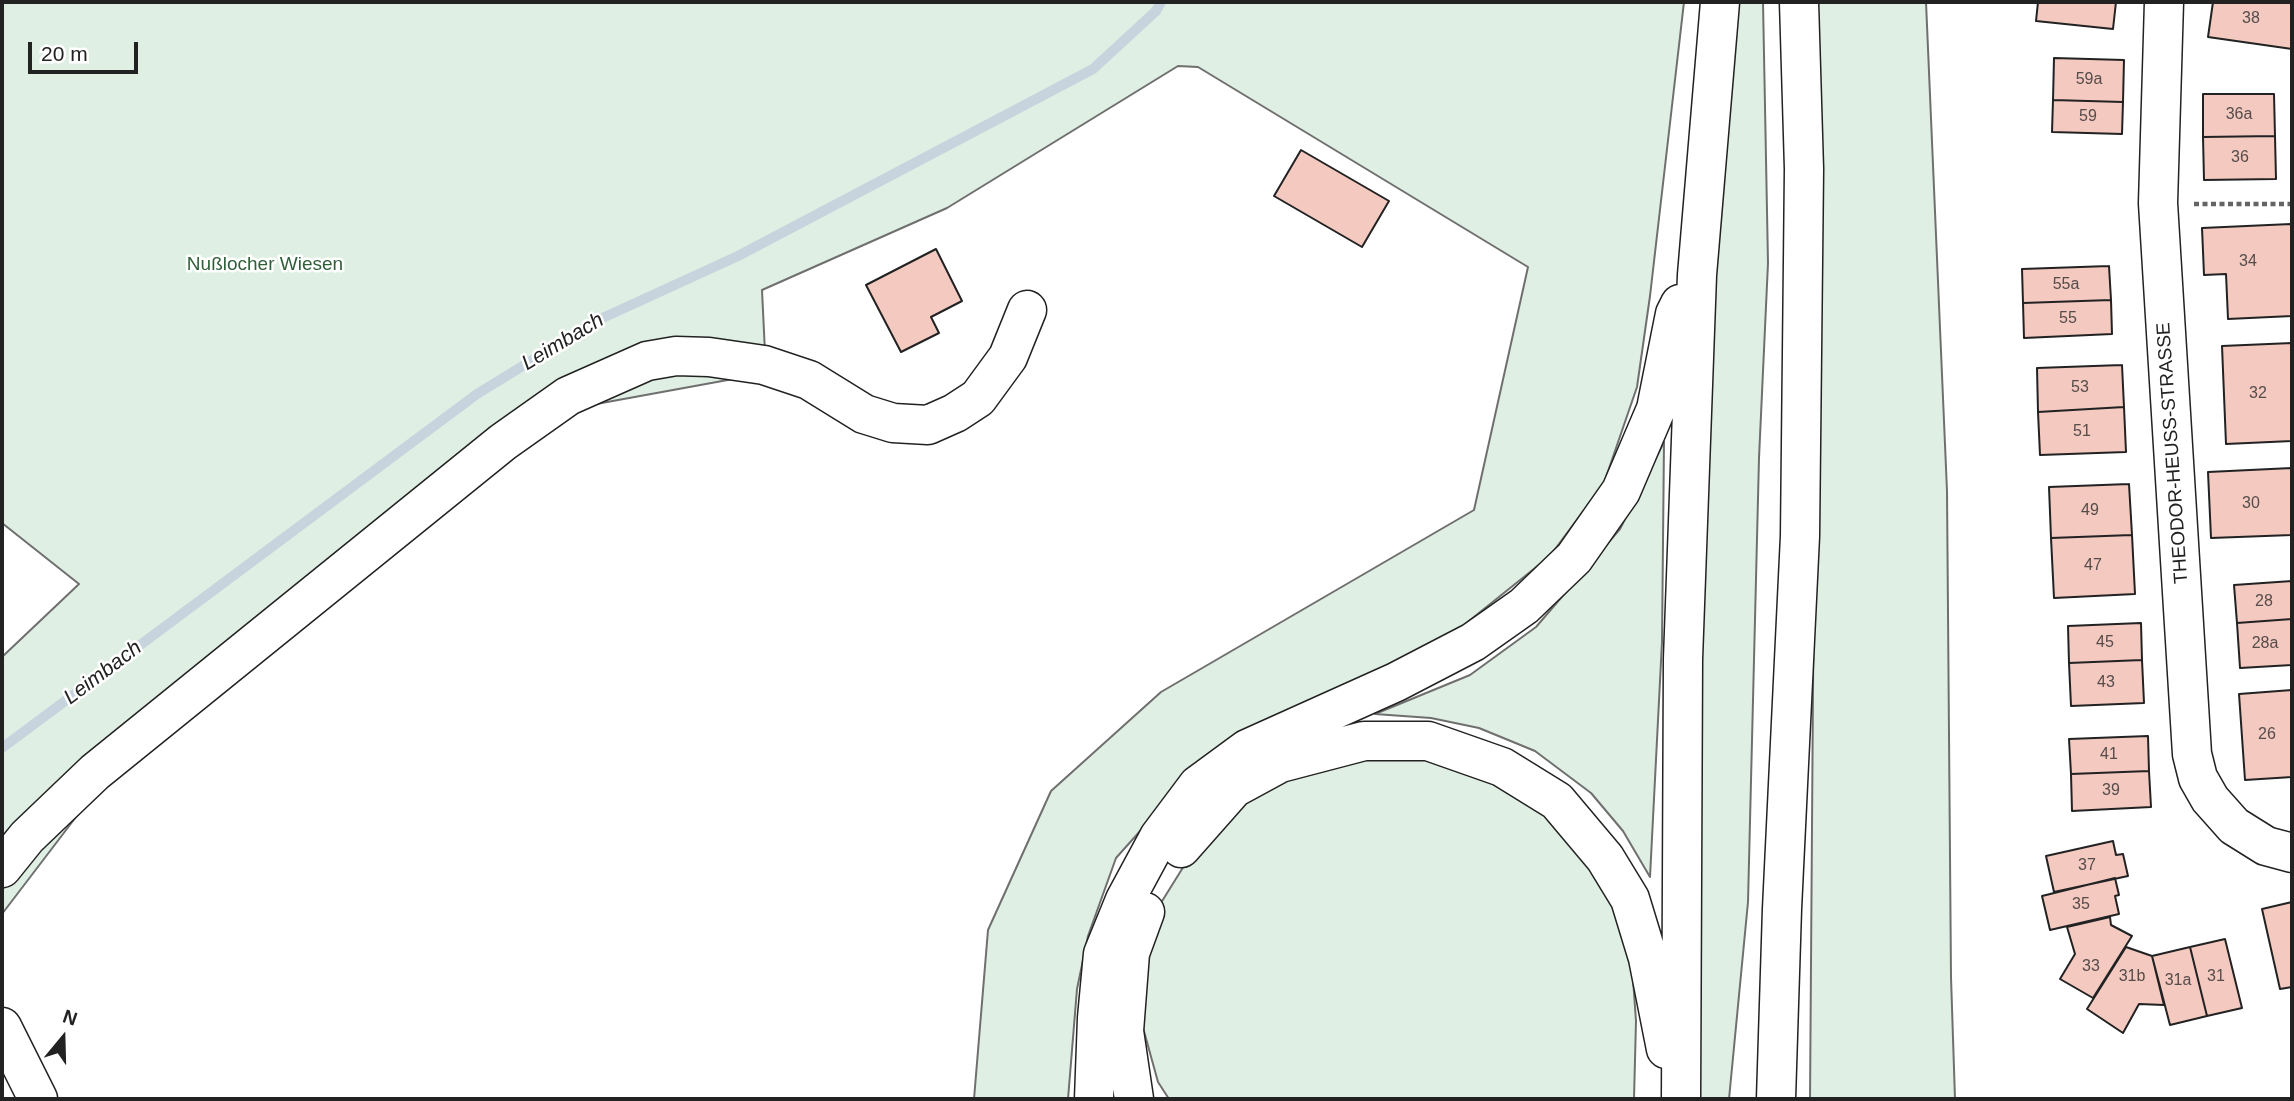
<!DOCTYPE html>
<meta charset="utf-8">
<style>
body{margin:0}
#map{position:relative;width:2294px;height:1101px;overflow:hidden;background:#fff;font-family:Arial,sans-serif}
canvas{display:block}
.frame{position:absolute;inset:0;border:4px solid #222;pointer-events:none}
.north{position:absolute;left:28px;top:1003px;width:70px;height:70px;-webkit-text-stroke:5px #fff;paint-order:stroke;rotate:19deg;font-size:19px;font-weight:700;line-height:28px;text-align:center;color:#222}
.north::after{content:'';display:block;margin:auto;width:24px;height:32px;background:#222;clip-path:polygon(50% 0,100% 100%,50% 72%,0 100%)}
.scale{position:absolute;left:28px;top:42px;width:110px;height:32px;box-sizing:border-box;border:4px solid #222;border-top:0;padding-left:9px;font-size:21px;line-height:24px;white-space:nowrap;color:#222;-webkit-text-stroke:5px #fff;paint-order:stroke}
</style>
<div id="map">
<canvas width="2294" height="1101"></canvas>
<div class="frame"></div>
<div class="north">N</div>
<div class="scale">20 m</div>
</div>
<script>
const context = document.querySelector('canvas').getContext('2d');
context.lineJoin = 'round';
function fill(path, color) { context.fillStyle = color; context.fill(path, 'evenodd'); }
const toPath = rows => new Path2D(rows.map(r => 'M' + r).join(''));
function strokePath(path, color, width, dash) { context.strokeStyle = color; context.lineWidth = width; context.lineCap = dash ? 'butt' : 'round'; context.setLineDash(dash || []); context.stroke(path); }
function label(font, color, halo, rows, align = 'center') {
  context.font = font + ' Arial,sans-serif'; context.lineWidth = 5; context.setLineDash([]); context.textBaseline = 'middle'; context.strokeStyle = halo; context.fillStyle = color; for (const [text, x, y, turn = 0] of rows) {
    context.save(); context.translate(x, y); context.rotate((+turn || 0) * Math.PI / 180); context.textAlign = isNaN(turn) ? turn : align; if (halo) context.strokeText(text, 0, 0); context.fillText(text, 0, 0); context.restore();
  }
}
const green = toPath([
 [2,2,1684,2,1650,296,1637,387,1604,483,1550,556,1459,629,1167,801,1116,858,1088,936,1077,989,1068,1099,974,1099,988,930,1051,791,1161,692,1474,510,1528,267,1198,67,1178,66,947,208,762,290,766,373,558,411,92,796,2,914,2,657,79,584,2,523,2,2],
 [1732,2,1763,2,1768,263,1759,458,1748,902,1729,1099,1685,1099,1711,261,1732,2],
 [1818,2,1926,2,1947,491,1951,977,1955,1099,1810,1099,1818,2],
 [1664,442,1662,642,1650,877,1623,831,1591,793,1535,751,1479,728,1431,718,1375,714,1470,675,1536,627,1620,529,1664,442],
 [1347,753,1462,760,1572,825,1630,936,1636,1021,1634,1099,1169,1099,1158,1082,1142,1024,1144,959,1159,906,1197,845,1240,802,1347,753]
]);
fill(green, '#e0efe3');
strokePath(green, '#6f6f6f', 2);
strokePath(toPath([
 [2,748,477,394,596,321,738,256,1093,69,1156,11,1161,2]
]), '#c7d3dd', 10);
const building = toPath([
 [2038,2,2116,2,2113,29,2036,21,2038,2],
 [2213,2,2292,2,2292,49,2208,37,2213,2],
 [2054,58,2124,60,2123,102,2053,100,2054,58],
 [2203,94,2274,94,2275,136,2203,137,2203,94],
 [2053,100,2123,102,2122,134,2052,132,2053,100],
 [2275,136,2276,179,2204,180,2203,137,2275,136],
 [1301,150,1389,201,1362,247,1274,196,1301,150],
 [2291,224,2292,316,2228,319,2226,274,2204,275,2202,228,2291,224],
 [936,249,962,301,931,317,939,333,901,352,866,285,936,249],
 [2109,266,2111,300,2023,303,2022,269,2109,266],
 [2111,300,2112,334,2024,338,2023,303,2111,300],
 [2292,343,2292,441,2226,444,2222,346,2292,343],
 [2122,365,2124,407,2038,412,2037,368,2122,365],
 [2124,407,2126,452,2040,455,2038,412,2124,407],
 [2292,468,2292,535,2211,538,2208,472,2292,468],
 [2129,484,2132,535,2051,538,2049,487,2129,484],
 [2132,535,2135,594,2054,598,2051,538,2132,535],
 [2292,581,2292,619,2237,623,2234,585,2292,581],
 [2292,619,2292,665,2240,668,2237,623,2292,619],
 [2141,623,2142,660,2069,663,2068,626,2141,623],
 [2142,660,2144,703,2071,706,2069,663,2142,660],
 [2292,690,2292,777,2245,780,2239,694,2292,690],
 [2148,736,2149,771,2071,774,2069,739,2148,736],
 [2149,771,2151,807,2072,811,2071,774,2149,771],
 [2113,841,2116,855,2123,854,2128,876,2054,892,2046,856,2113,841],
 [2115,878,2119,895,2115,896,2119,914,2050,930,2042,896,2115,878],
 [2292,902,2292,987,2280,989,2262,909,2292,902],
 [2110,917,2111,925,2132,936,2093,998,2060,979,2075,954,2067,927,2110,917],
 [2225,939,2242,1008,2207,1016,2190,947,2225,939],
 [2126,947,2152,956,2164,1005,2139,1004,2123,1033,2087,1009,2126,947],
 [2190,947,2207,1016,2170,1025,2152,956,2190,947]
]);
fill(building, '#f3c9c0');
strokePath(building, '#222', 2);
const minor = toPath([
 [2164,2,2158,203,2192,754,2198,778,2210,799,2234,826,2266,846,2292,853],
 [2,868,27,837,95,772,503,442,568,396,647,361,676,356,709,357,764,365,809,380,864,414,893,423,928,425,955,413,978,398,1008,357,1027,310],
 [2,1027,38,1099]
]);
const highway = toPath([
 [1181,848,1234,788,1280,763,1364,741,1428,741,1502,767,1557,801,1605,858,1630,899,1648,958,1666,1049],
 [1094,1099,1097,1018,1103,954,1125,900,1159,837,1198,785,1247,749,1396,682,1473,642,1524,606,1574,558,1621,491,1656,409,1675,314,1680,304],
 [1134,1099,1124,1031,1130,953,1145,912],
 [1681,1099,1683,659,1697,275,1720,2],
 [1776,1099,1782,909,1800,536,1804,169,1799,2]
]);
strokePath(minor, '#222', 41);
strokePath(highway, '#222', 41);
strokePath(toPath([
 [2194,204,2292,204]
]), '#646464', 4.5, [5, 3.5]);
strokePath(minor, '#fff', 38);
strokePath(highway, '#fff', 38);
label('16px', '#564c4a', null, [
 ["38",2251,19],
 ["59a",2089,80],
 ["36a",2239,115],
 ["59",2088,117],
 ["36",2240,158],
 ["34",2248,262],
 ["55a",2066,285],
 ["55",2068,319],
 ["53",2080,388],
 ["32",2258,394],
 ["51",2082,432],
 ["30",2251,504],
 ["49",2090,511],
 ["47",2093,566],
 ["28",2264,602],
 ["45",2105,643],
 ["28a",2265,644],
 ["43",2106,683],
 ["26",2267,735],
 ["41",2109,755],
 ["39",2111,791],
 ["37",2087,866],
 ["35",2081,905],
 ["33",2091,967],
 ["31b",2132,977],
 ["31",2216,977],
 ["31a",2178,981]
]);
label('19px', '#2f5e38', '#fff', [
 ["Nußlocher Wiesen",265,265]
]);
label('19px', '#222', '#fff', [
 ["THEODOR-HEUSS-STRASSE",2173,453,-94]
]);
label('italic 21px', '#222', '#fff', [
 ["Leimbach",563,342,-31],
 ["Leimbach",103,673,-37]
]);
</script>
